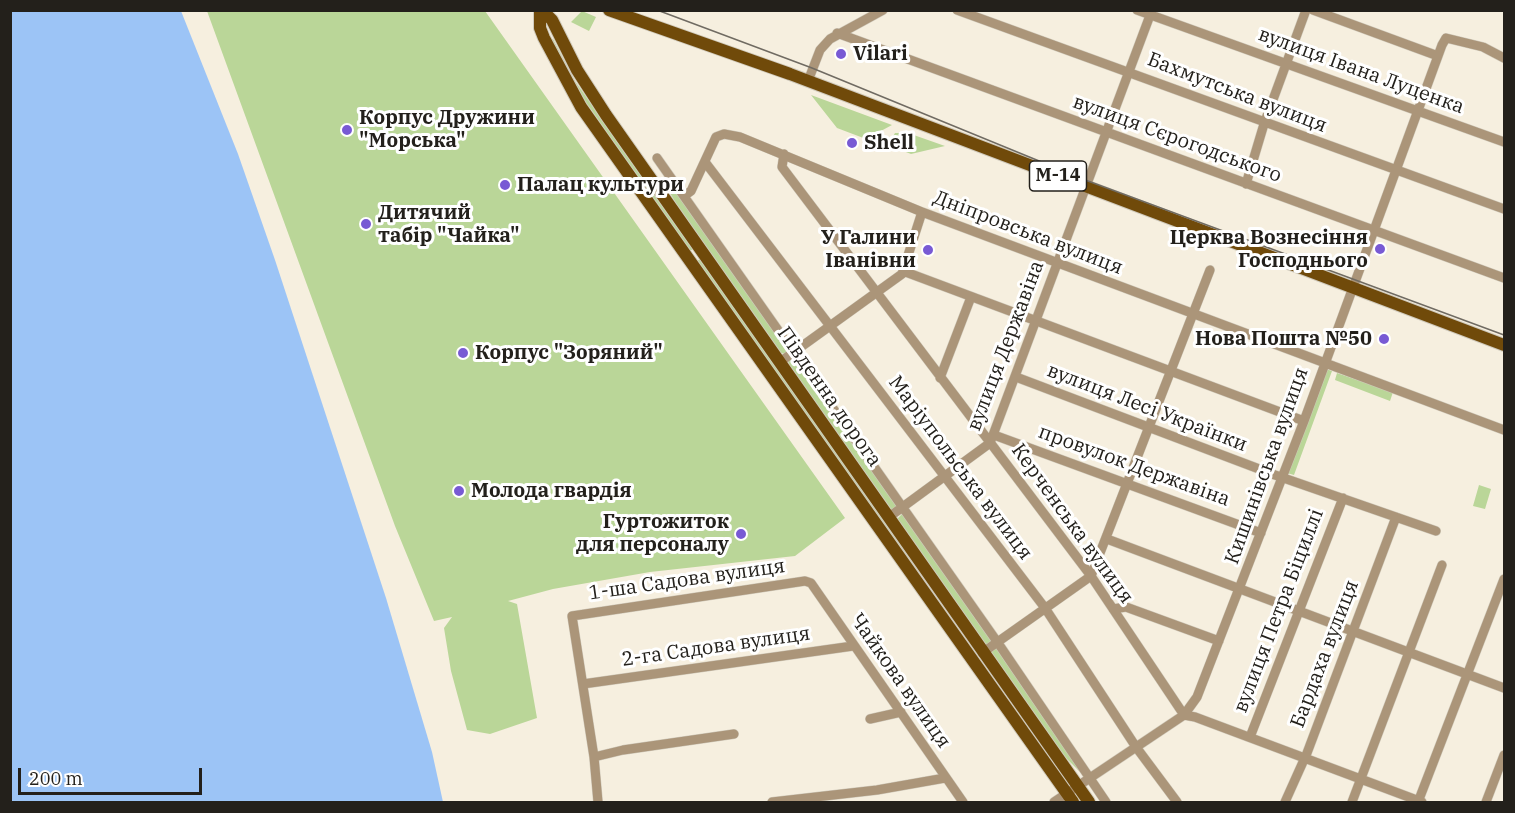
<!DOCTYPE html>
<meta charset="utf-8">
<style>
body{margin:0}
#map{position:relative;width:1515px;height:813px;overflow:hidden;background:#f6efdf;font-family:"IBM Plex Serif",serif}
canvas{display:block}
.frame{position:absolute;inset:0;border:12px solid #23201b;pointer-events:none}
.scale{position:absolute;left:18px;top:768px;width:184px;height:27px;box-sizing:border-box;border:3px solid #23201b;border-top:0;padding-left:8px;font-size:18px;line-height:21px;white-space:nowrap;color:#23201b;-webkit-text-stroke:4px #fff;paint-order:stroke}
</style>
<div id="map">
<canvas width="1515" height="813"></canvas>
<div class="frame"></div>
<div class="scale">200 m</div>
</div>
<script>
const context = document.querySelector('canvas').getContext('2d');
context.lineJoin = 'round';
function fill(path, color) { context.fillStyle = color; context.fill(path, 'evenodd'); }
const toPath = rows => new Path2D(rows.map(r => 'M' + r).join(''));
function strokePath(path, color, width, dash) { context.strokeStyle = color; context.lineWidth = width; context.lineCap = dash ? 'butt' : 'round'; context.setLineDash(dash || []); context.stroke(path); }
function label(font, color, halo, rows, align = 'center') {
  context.font = font + ' "IBM Plex Serif",serif'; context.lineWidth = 6; context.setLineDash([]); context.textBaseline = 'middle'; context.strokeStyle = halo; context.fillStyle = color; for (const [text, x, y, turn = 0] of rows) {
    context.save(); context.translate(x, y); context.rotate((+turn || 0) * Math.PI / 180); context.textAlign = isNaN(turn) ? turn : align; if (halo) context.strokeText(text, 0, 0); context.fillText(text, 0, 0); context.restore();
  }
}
fill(toPath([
 [207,11,485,11,845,518,795,556,650,572,553,589,508,601,517,604,537,718,490,734,467,730,451,671,444,628,452,617,434,621,395,526],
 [582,11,596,17,589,31,571,22],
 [553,39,575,81,693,249,690,251,580,94,551,40],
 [811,95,892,125,866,139,837,128],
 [895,133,908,133,945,146,911,154,888,145],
 [671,183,790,348,786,354,781,353,677,205,666,186],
 [700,259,978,654,1065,779,1062,781,697,261],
 [795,356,898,505,895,509,891,509,788,364,790,357],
 [1326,369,1332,371,1294,475,1287,473],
 [1337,373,1393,392,1390,401,1335,380],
 [1479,485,1491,489,1485,509,1473,506],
 [903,513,999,649,1083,775,1063,755,897,519]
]), '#bad698');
fill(toPath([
 [10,11,181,11,238,154,275,260,386,598,432,752,443,802,11,802]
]), '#9cc4f6');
const minor = toPath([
 [957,10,1504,209],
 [1137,10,1504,142],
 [1313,10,1438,56],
 [837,33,1504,278],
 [808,81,820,50,830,39,883,10],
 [784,154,782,167,1091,576,1184,715,1195,717,1422,802],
 [657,158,998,643,1106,802],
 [705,162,1045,608,1136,747,1177,802],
 [1246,184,1264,124,1306,10],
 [684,196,691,191,716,137,724,134,740,137,922,212,1504,430],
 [903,271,1304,421],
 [780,362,902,274,922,212],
 [1016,377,1275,475,1436,531],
 [940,378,971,297],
 [994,435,1261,533],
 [889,517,990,443,1152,10],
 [1107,539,1504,688],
 [1113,609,1126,607,1219,641],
 [982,653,1091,576,1210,270],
 [583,684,853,646],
 [870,719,901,712],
 [1250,737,1343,498],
 [594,757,623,750,734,734],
 [598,802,594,757,572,616,805,581,811,583,963,802],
 [772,802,877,790,945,778],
 [1054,802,1184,715,1197,697,1304,421,1442,45,1446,38,1483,47,1504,58],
 [1285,802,1307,753,1396,517],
 [1352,802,1442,565],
 [1418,802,1504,579],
 [1486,802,1504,755]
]);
const major = toPath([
 [540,10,540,28,544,38,581,107,1073,802],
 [542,10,552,20,577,70,606,115,1089,802],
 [609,10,790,74,1504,345]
]);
strokePath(minor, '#d0cabc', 10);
strokePath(major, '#d0cabc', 14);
strokePath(minor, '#ab9579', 9);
strokePath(major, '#704a0a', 12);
strokePath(toPath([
 [657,10,812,68,1088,181,1504,335]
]), '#706b62', 1.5);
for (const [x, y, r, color] of [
 [841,54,6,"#785ad4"],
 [347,130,6,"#785ad4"],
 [852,143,6,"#785ad4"],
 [505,185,6,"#785ad4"],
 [366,224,6,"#785ad4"],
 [1380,249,6,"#785ad4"],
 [928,250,6,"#785ad4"],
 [1384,339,6,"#785ad4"],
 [463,353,6,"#785ad4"],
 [459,491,6,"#785ad4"],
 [741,534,6,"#785ad4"]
]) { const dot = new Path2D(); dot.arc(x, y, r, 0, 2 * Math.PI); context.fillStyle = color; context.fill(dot); strokePath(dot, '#fff', 2); }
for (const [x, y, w] of [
 [1058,176,57]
]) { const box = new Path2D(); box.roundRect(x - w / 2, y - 15, w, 30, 4.5); context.fillStyle = '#fff'; context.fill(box); strokePath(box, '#23201b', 1.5); }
label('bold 18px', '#23201b', null, [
 ["М-14",1058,176]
]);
label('bold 20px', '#23201b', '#fff', [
 ["Vilari",853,54],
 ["Корпус Дружини",359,118],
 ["\"Морська\"",359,141],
 ["Shell",864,143],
 ["Палац культури",517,185],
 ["Дитячий",378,213],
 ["табір \"Чайка\"",378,236],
 ["У Галини",916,238,"right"],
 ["Іванівни",916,261,"right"],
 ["Церква Вознесіння",1368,238,"right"],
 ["Господнього",1368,261,"right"],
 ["Нова Пошта №50",1372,339,"right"],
 ["Корпус \"Зоряний\"",475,353],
 ["Молода гвардія",471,491],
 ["Гуртожиток",729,522,"right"],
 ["для персоналу",729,545,"right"]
], 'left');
label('20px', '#23201b', '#fff', [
 ["вулиця Івана Луценка",1361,71,20],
 ["Бахмутська вулиця",1237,93,21],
 ["вулиця Сєрогодського",1177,139,20],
 ["Дніпровська вулиця",1028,233,21],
 ["вулиця Державіна",1006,346,-69],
 ["Південна дорога",829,397,55],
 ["вулиця Лесі Українки",1147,408,21],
 ["провулок Державіна",1134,466,20],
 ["Кишинівська вулиця",1267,466,-70],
 ["Маріупольська вулиця",960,468,53],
 ["Керченська вулиця",1072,524,54],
 ["1-ша Садова вулиця",687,580,-8],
 ["вулиця Петра Біциллі",1279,611,-69],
 ["2-га Садова вулиця",716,647,-8],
 ["Бардаха вулиця",1325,654,-69],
 ["Чайкова вулиця",900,681,55]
]);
</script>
